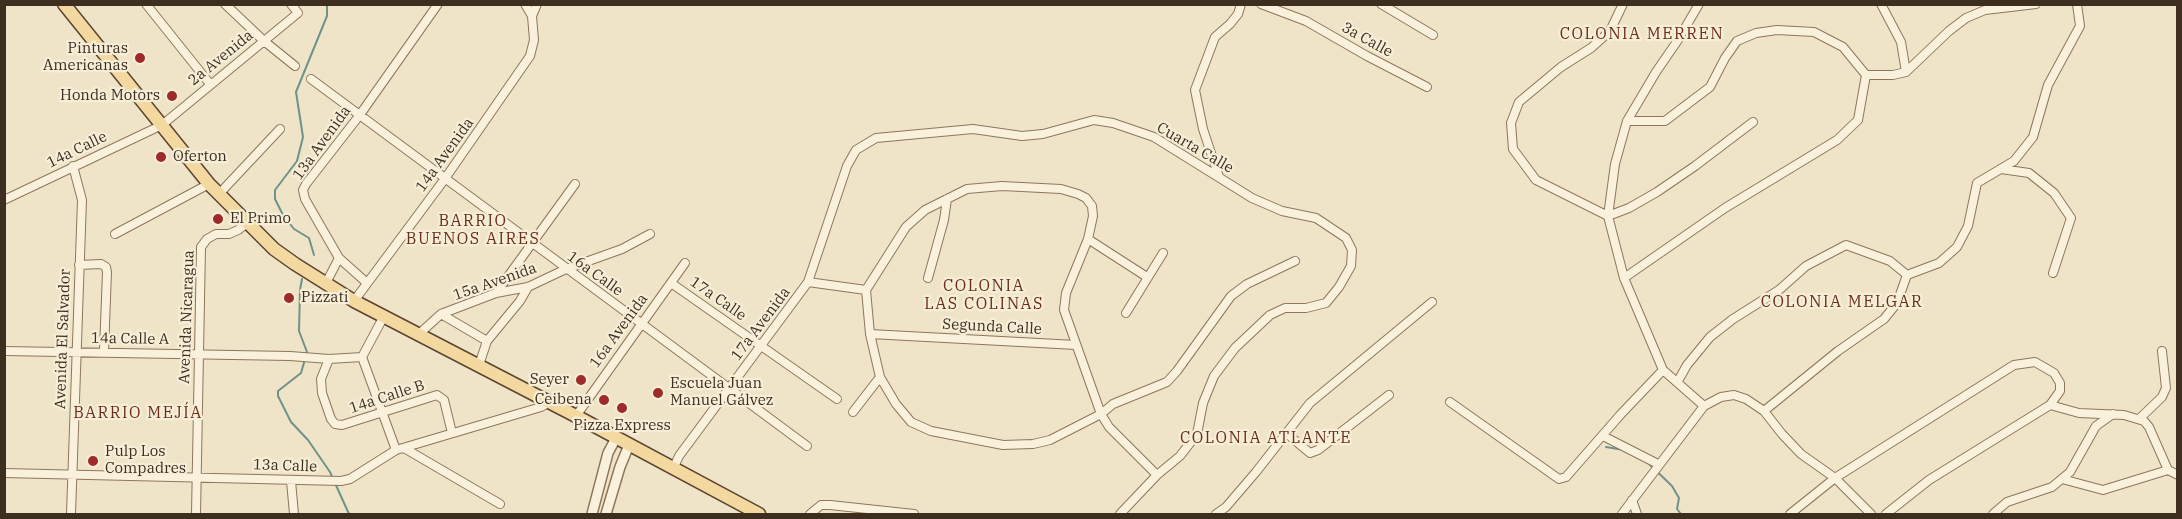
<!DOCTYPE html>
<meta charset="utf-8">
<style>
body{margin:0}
#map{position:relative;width:2182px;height:519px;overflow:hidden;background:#f0e4c8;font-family:"IBM Plex Serif",serif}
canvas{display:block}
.frame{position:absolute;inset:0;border:6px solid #3d2e20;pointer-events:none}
</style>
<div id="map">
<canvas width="2182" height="519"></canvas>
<div class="frame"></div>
</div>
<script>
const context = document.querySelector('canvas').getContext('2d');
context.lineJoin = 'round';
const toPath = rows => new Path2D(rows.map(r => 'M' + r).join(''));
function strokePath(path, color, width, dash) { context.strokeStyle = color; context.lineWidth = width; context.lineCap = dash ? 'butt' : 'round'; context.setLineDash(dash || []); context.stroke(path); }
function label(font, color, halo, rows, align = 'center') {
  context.font = font + ' "IBM Plex Serif",serif'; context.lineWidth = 4.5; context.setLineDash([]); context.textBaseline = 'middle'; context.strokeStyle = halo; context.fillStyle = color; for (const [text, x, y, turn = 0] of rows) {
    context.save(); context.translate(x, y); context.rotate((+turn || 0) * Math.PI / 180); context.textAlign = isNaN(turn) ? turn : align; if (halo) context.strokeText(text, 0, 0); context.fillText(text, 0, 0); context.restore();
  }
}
strokePath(toPath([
 [314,255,309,238,294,229,283,215,275,199,275,190,297,161,303,137,296,92,327,16,327,4],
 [302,279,300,290,299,331,307,352,301,373,278,391,278,396,291,422,308,440,330,472,349,514],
 [1606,447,1624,450],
 [1647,462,1672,486,1679,498,1677,509,1681,514]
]), '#6f938a', 2);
const minor = toPath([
 [146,4,210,84],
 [225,4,264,41,295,66],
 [525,4,532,16],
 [1261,4,1306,21,1367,56,1427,87],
 [1381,4,1433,35],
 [1623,4,1610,31,1591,48,1561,67,1519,102,1511,123,1513,149,1536,180,1608,216,1629,208,1657,192,1695,166,1753,122],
 [1699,4,1678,40,1656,72,1627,121,1615,164,1608,216,1624,278,1663,370,1704,406],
 [1881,4,1901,42,1906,72],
 [1866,75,1893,75,1906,72,1949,31,1966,18,1985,10,2036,4],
 [311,79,807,446],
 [2001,169,2029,173,2054,193,2071,218,2053,273],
 [1219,177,1203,129,1195,90,1215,37,1230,24,1238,14,1241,4],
 [219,194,280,129],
 [4,200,162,125,298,13,291,4],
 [115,234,209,184],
 [1088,239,1147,277],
 [79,265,101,264,106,267,107,272,104,351],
 [928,278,944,220,947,199],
 [1624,278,1725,208,1837,140,1858,120,1866,75,1843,47,1814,32,1777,30,1756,33,1737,41,1725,58,1710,87,1665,121,1627,121],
 [808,282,866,290],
 [326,283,339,258],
 [367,283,339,258,305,199,303,190,306,184,359,116,438,4],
 [671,283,837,399],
 [496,293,575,184],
 [354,301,444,180,530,56,534,40,532,16,537,4],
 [1126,313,1163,253],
 [441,314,487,341],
 [384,316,362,357,396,450],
 [419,334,441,314,496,293,528,287,566,269,622,249,650,234],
 [870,334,1076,345],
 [4,351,290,356,329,359,362,357],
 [329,359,321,379,322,393,331,419,335,424,342,425,437,395,444,400,452,433],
 [479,365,487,341,520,301,528,287],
 [880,377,896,404,911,422,931,431,1003,445,1033,444,1050,440,1101,414,1113,404,1167,382,1177,371,1231,296,1247,284,1295,261],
 [1678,381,1687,365,1710,337,1733,319,1779,290,1806,266,1846,245,1890,261,1907,275],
 [1450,402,1559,479,1566,477,1621,414,1663,370],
 [1764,411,1838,351,1884,319,1897,303,1907,275,1939,263,1957,247,1968,226,1977,183,2014,161,2033,137,2048,85,2080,26,2077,4],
 [853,412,880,377,870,334,866,290,906,227,925,210,967,189,1002,186,1061,189,1078,194,1086,198,1092,206,1093,216,1088,239,1066,293,1064,310,1101,414,1109,427,1157,475],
 [576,416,685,263],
 [2139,419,2162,397,2166,388,2162,351],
 [1286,433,1310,453,1318,450,1389,395],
 [1603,436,1658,464],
 [404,448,500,504],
 [673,469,679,456,808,282,847,166,856,150,876,138,973,129,1022,136,1043,134,1094,120,1113,123,1154,137,1252,198,1282,211,1316,218,1346,238,1352,250,1351,266,1339,287,1326,303,1306,308,1285,308,1270,315,1235,348,1214,376,1203,403,1197,434,1180,456,1157,475,1120,514],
 [4,473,341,481,350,479,396,450,541,407,550,402],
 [2062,479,2103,490,2168,470],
 [291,481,294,514],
 [1632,500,1637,514],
 [71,514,82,200,73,166],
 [196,514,201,247,207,239,216,234,229,234,238,230,247,223],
 [810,514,821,505,830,505,914,514],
 [1216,514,1226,507,1256,472,1310,403,1432,302],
 [1622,514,1704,406,1721,397,1734,395,1746,399,1764,411,1782,434,1801,454,1835,478,1871,514],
 [1790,514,1835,478,2014,365,2035,362,2054,373,2060,383,2060,391,2050,405],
 [1886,514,1929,480,2050,405,2079,413,2124,415,2144,421,2149,427,2168,470,2178,475],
 [1993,514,2007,502,2052,487,2070,472,2096,426,2113,414]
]);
const tertiary = toPath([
 [592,514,608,453,616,438],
 [606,514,620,467,629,445]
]);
const primary = toPath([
 [64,4,209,184,274,249,295,264,354,301,576,416,759,514]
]);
strokePath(minor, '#8d765c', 10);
strokePath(tertiary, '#8d765c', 12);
strokePath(primary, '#5b4430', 15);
strokePath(minor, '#faf1dc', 8);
strokePath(tertiary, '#faf1dc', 9);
strokePath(primary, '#f3d9a0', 12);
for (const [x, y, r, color] of [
 [140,58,6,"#9e2a2b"],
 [172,96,6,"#9e2a2b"],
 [161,157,6,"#9e2a2b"],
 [218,219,6,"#9e2a2b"],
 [289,298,6,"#9e2a2b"],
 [581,380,6,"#9e2a2b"],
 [658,393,6,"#9e2a2b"],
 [604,400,6,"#9e2a2b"],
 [622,408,6,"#9e2a2b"],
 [93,461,6,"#9e2a2b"]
]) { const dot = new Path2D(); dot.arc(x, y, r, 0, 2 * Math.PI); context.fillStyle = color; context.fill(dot); strokePath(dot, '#f7eed8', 2); }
label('15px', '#3d2e20', '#f7eed8', [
 ["3a Calle",1367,40,29],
 ["2a Avenida",221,58,-39],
 ["13a Avenida",322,143,-54],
 ["Cuarta Calle",1195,148,30],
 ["14a Calle",77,150,-26],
 ["14a Avenida",445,155,-54],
 ["16a Calle",595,274,36],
 ["15a Avenida",495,282,-19],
 ["17a Calle",718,299,35],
 ["Avenida Nicaragua",187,317,-88],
 ["17a Avenida",761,324,-53],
 ["Segunda Calle",992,327,3],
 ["16a Avenida",619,331,-54],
 ["Avenida El Salvador",63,339,-88],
 ["14a Calle A",130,339,1],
 ["14a Calle B",387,397,-18],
 ["13a Calle",285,466,2]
]);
label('15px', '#3d2e20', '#f7eed8', [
 ["Pinturas",128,49,"right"],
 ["Americanas",128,66,"right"],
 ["Honda Motors",160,96,"right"],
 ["Oferton",173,157],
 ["El Primo",230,219],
 ["Pizzati",301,298],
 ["Seyer",569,380,"right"],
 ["Escuela Juan",670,384],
 ["Manuel Gálvez",670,401],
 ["Ceibena",592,400,"right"],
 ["Pizza Express",622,426,"center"],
 ["Pulp Los",105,452],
 ["Compadres",105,469]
], 'left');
context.letterSpacing = '1.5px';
label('16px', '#6b2e1e', '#f7eed8', [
 ["COLONIA MERREN",1642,34],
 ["BARRIO",473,221],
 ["BUENOS AIRES",473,239],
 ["COLONIA",984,286],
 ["LAS COLINAS",984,304],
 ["COLONIA MELGAR",1842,302],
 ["BARRIO MEJÍA",138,413],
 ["COLONIA ATLANTE",1266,438]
]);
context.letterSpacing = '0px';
</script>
